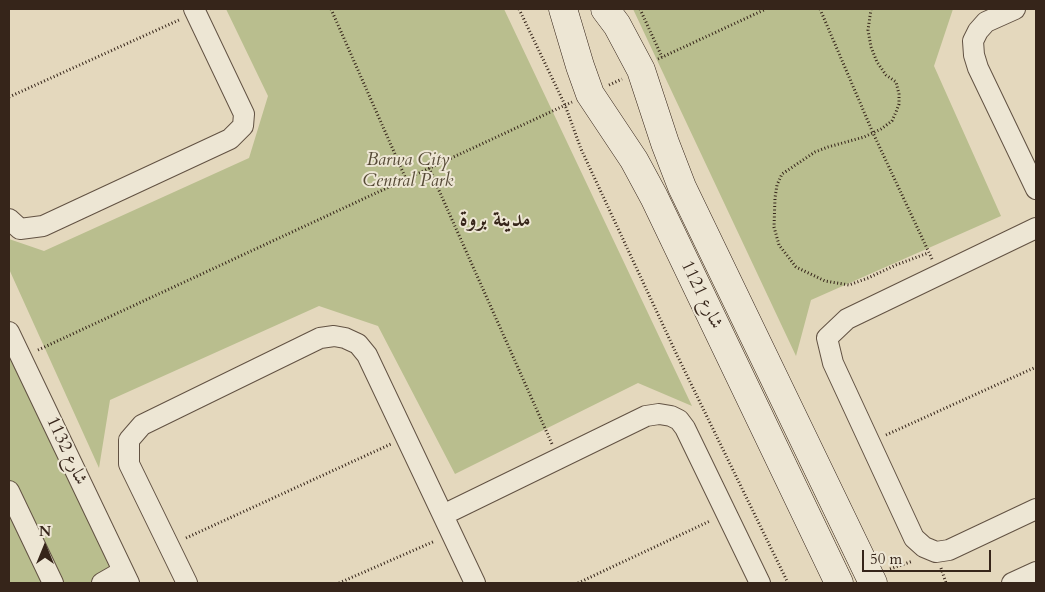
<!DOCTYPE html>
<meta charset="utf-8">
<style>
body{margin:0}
#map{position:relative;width:1045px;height:592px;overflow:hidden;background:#e4d8bd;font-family:Cardo,serif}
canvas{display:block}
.frame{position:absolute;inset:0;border:10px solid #36251a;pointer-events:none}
.north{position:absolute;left:20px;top:522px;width:50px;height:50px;-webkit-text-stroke:4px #ede6d4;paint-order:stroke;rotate:0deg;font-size:14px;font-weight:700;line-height:20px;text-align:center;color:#36251a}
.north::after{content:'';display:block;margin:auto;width:18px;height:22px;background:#36251a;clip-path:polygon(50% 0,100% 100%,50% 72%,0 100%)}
.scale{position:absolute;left:862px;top:550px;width:129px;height:22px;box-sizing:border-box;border:2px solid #36251a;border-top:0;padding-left:6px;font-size:15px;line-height:18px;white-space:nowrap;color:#36251a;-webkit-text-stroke:4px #ede6d4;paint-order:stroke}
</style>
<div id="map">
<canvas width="1045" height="592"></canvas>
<div class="frame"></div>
<div class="north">N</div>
<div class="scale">50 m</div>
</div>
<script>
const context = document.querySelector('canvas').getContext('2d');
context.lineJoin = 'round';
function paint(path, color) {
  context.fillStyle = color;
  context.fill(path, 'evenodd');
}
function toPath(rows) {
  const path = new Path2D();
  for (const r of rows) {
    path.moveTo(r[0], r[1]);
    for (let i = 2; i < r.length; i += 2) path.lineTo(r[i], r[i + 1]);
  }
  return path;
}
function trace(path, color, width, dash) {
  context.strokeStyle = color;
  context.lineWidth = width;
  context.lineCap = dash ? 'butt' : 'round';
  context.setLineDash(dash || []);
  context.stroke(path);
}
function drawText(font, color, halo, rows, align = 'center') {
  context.font = font + ' Cardo,Amiri,serif';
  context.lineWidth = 4;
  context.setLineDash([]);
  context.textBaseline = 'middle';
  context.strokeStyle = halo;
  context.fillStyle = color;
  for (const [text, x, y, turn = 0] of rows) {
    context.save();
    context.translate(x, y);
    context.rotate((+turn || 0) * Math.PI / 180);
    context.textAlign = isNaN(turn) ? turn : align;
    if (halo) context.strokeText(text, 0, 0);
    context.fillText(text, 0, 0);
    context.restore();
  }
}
const green = toPath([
 [226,9,504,9,692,406,638,383,455,474,378,326,319,306,110,400,99,468,9,269,9,239,44,251,249,158,268,96],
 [633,9,953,9,934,66,1001,216,811,300,796,356],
 [9,353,123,583,9,583]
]);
const path = toPath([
 [331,9,406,179],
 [519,9,565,105,581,149,676,353,788,583],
 [640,9,662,57],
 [820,9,873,133,932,259],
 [871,9,868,30,871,47,877,62,886,75,896,82,899,94,899,104,896,112,892,121,881,129,864,137,828,147,815,152,782,174,777,185,775,198,774,227,779,245,796,267,825,281,849,285,868,278,896,265,928,253],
 [658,59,766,9],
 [609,85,622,79],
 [9,97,179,20],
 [429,168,552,444],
 [38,350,572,102],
 [886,435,1036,367],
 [186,538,391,444],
 [941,568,946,583],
 [890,569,913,561],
 [339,583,435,541],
 [578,583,710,521]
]);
const street = toPath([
 [1015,9,986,22,978,31,973,41,974,55,978,68,1036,189],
 [9,219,20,229,43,226,230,139,243,126,244,114,194,9],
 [1036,228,847,319,827,338,833,363,914,538,924,547,936,552,949,550,1036,509],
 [9,332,129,583],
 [9,491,53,583],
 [443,515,646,416,659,414,671,416,679,420,685,428,760,583],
 [102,583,123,571],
 [187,583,129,464,129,440,142,425,320,338,334,336,345,338,358,344,367,355,475,583],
 [1012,583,1036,572]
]);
const secondary = toPath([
 [563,9,580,66,590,94,634,160,654,197,839,583],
 [605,9,617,25,641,70,665,143,682,187,873,583]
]);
const parkNames = [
 ["Barwa City",408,161],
 ["Central Park",408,182]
];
const streetNames = [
 ["شارع 1121",701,295,64],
 ["شارع 1132",66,451,65]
];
const districtNames = [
 ["مدينة بروة",495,221]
];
paint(green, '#b9be8e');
trace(street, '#625243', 22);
trace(secondary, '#36251a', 29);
trace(path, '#36251a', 3, [1, 2.5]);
trace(street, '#ede6d4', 20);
trace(secondary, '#ede6d4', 28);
drawText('italic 18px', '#574b37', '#ede6d4', parkNames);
drawText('18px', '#36251a', '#ede6d4', streetNames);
drawText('bold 22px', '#36251a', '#ede6d4', districtNames);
</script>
